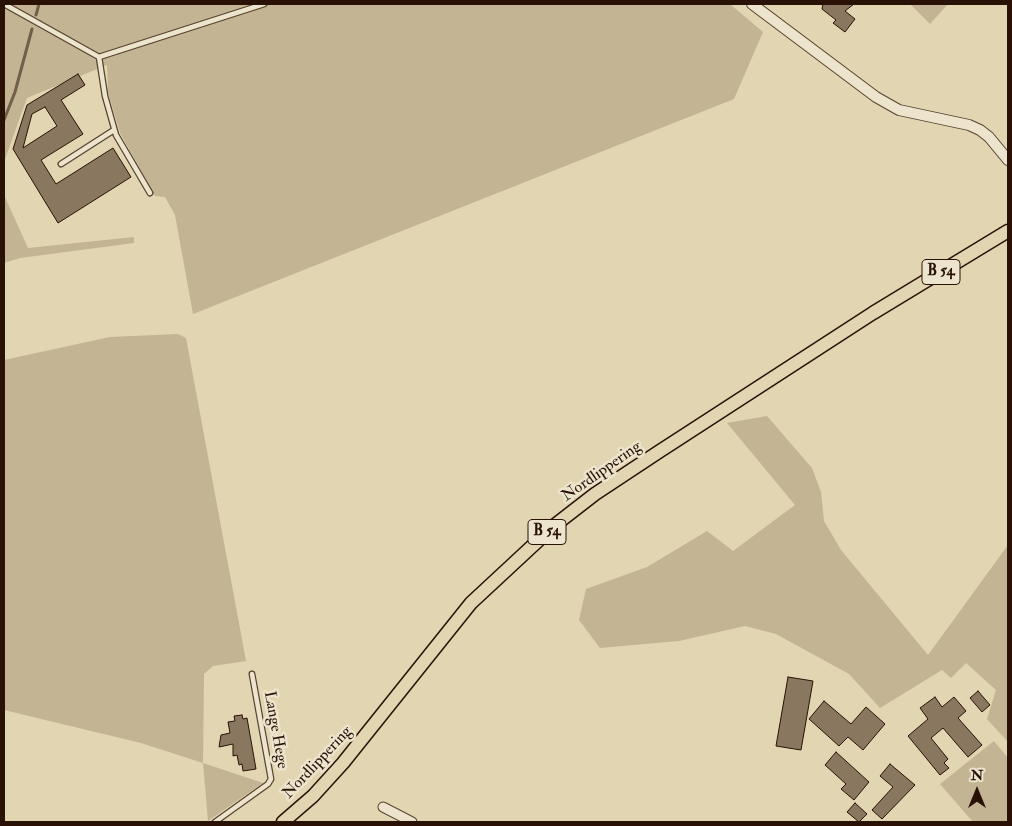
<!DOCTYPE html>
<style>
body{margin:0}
#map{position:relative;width:1012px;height:826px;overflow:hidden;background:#e2d5b1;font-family:"IM FELL Double Pica",serif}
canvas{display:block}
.frame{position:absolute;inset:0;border:5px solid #291106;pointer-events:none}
.north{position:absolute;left:952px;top:766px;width:50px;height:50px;-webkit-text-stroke:4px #ece4cc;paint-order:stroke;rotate:0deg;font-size:14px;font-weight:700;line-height:20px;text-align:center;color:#291106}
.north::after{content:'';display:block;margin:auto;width:18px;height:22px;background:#291106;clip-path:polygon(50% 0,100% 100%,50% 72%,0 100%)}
</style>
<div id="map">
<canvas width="1012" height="826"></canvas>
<div class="frame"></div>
<div class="north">N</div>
</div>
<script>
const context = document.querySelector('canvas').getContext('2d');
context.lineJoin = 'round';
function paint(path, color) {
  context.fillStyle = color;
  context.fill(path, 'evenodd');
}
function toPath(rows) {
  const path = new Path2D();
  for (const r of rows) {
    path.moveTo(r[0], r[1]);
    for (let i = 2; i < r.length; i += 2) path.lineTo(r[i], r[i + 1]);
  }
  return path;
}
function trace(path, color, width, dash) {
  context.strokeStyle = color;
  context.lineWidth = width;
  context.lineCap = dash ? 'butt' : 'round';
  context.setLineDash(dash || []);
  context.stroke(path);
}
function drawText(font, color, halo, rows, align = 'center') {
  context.font = font + ' "IM FELL Double Pica",serif';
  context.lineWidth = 5;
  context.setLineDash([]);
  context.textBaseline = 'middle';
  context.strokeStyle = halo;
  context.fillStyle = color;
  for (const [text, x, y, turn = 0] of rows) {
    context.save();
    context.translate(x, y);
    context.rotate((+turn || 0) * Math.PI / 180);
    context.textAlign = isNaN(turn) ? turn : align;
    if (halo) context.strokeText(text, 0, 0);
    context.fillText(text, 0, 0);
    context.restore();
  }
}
const green = toPath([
 [4,4,730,4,763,32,734,99,193,314,175,215,165,197,155,196,120,133,108,92,107,65,27,98,4,162],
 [910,4,948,4,930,24],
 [4,195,28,248,134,237,134,243,20,258,4,263],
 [178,334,186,338,246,661,213,666,204,674,203,763,263,783,208,821,203,763,141,743,4,710,4,360,110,337],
 [767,416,812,468,821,492,824,521,841,550,928,655,1008,545,1008,742,987,719,996,690,966,663,951,678,942,670,880,708,849,674,776,634,745,626,679,641,600,648,579,620,586,589,647,567,707,531,733,551,795,505,727,423],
 [994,741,1008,758,1008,822,973,822,940,784]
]);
const stream = toPath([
 [36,15,39,4],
 [4,120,15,92,32,29]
]);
const building = toPath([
 [823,4,854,4,845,11,855,19,845,32,833,23,836,20,822,9,823,4],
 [78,74,85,85,61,100,83,134,41,160,56,184,113,148,131,177,58,223,13,149,27,105,78,74],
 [45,107,57,126,23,148,32,114,45,107],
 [788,677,813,681,801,750,776,746,788,677],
 [978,691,990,705,982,712,970,698,978,691],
 [935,697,942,707,954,697,966,711,958,718,982,745,968,757,943,728,931,738,948,759,944,763,949,768,940,775,908,736,928,719,920,708,935,697],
 [824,701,851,724,866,707,885,724,863,750,848,737,839,746,809,719,824,701],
 [242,715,243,719,247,718,256,769,243,771,242,764,239,765,237,755,233,756,233,744,219,747,221,735,230,733,228,722,235,721,234,716,242,715],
 [836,752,869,782,854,800,841,789,846,784,825,765,836,752],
 [890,764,915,785,882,819,872,810,893,787,880,776,890,764],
 [855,803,867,814,859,822,847,812,855,803]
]);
const service = toPath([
 [4,4,99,57],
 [61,164,114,130],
 [150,193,116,135,105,96,99,57,264,4],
 [215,822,268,784,271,779,252,674]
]);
const minor = toPath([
 [383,807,412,822]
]);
const tertiary = toPath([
 [752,4,876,97,899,110,969,125,980,130,989,137,1008,160]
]);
const primary = toPath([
 [283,822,313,796,343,763,471,603,555,525,595,494,660,451,873,313,1008,231]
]);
const shields = [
 [941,272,38],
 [547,532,38]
];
const shieldNames = [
 ["B 54",941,272],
 ["B 54",547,532]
];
const streetNames = [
 ["Nordlippering",602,472,-35],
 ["Lange Hege",275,730,80],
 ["Nordlippering",318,763,-47]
];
paint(green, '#c3b494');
trace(stream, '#725e4a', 3);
paint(building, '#89775f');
trace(building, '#291106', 1);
trace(service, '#574231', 7);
trace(minor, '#574231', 11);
trace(tertiary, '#574231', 12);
trace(primary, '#291106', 15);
trace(service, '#ece4cc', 4.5);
trace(minor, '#ece4cc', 9);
trace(tertiary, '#ece4cc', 10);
trace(primary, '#e2d5b1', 12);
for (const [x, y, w] of shields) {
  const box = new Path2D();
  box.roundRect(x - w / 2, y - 12.5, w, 25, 4);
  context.fillStyle = '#ece4cc';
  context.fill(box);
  trace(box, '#291106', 1);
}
drawText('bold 15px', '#291106', null, shieldNames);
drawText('16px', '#291106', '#ece4cc', streetNames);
</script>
